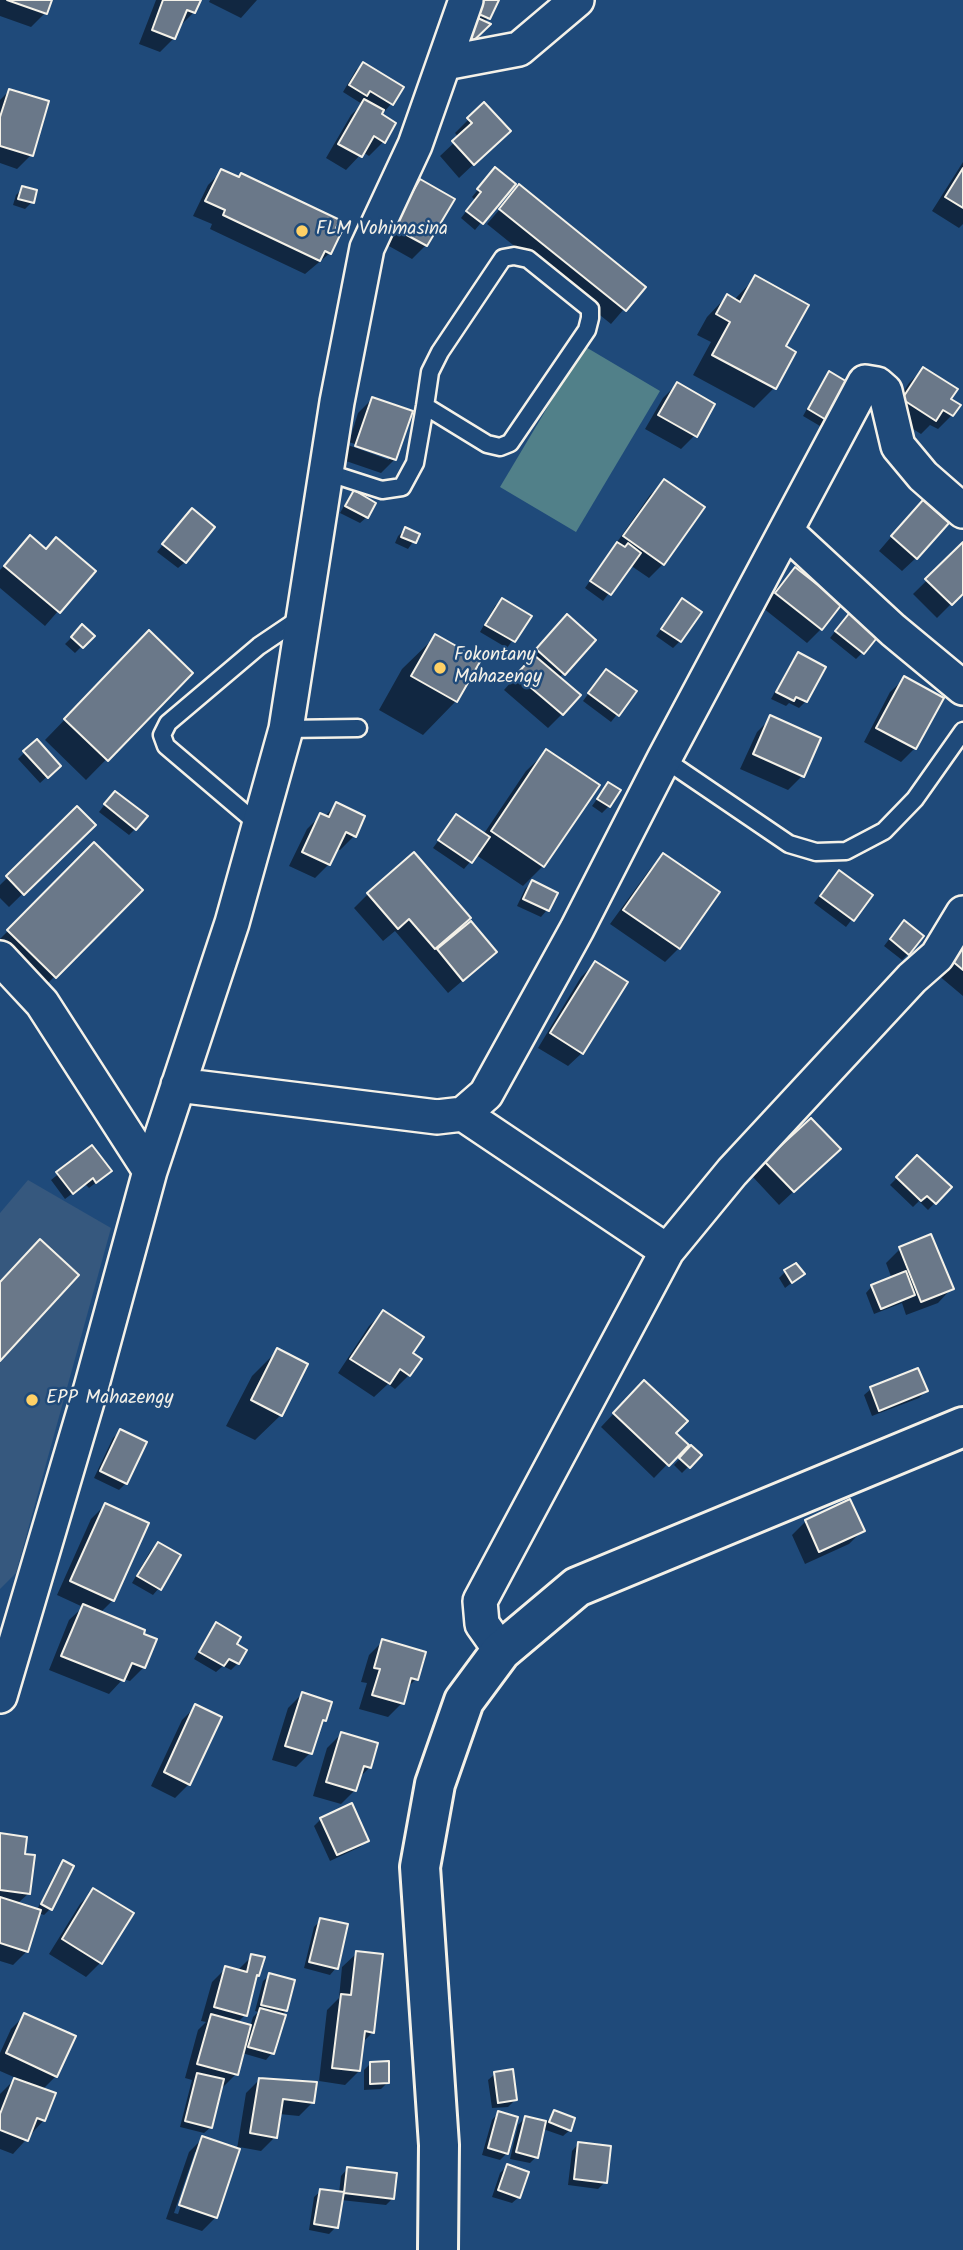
<!DOCTYPE html>
<style>
body{margin:0}
canvas{display:block;background:#1f4a7a}
</style>
<canvas width="963" height="2250"></canvas>
<script>
const context = document.querySelector('canvas').getContext('2d');
context.lineJoin = 'round';
function paint(path, color) {
  context.fillStyle = color;
  context.fill(path, 'evenodd');
}
function toPath(rows) {
  const path = new Path2D();
  for (const r of rows) {
    path.moveTo(r[0], r[1]);
    for (let i = 2; i < r.length; i += 2) path.lineTo(r[i], r[i + 1]);
  }
  return path;
}
function trace(path, color, width, dash) {
  context.strokeStyle = color;
  context.lineWidth = width;
  context.lineCap = dash ? 'butt' : 'round';
  context.setLineDash(dash || []);
  context.stroke(path);
}
function drawText(font, color, halo, rows, align = 'center') {
  context.font = font + ' Kalam,sans-serif';
  context.lineWidth = 5;
  context.setLineDash([]);
  context.textBaseline = 'middle';
  context.strokeStyle = halo;
  context.fillStyle = color;
  for (const [text, x, y, turn = 0] of rows) {
    context.save();
    context.translate(x, y);
    context.rotate((+turn || 0) * Math.PI / 180);
    context.textAlign = isNaN(turn) ? turn : align;
    if (halo) context.strokeText(text, 0, 0);
    context.fillText(text, 0, 0);
    context.restore();
  }
}
const built = toPath([
 [28,1180,111,1228,16,1573,0,1589,0,1213]
]);
const green = toPath([
 [584,346,660,391,576,532,500,487]
]);
const shadow = toPath([
 [0,0,50,0,45,13,31,27,0,16],
 [156,0,199,0,194,12,180,26,174,38,160,52,139,44],
 [210,0,257,0,241,18,209,2],
 [497,0,488,18,484,23,463,23],
 [363,64,401,87,391,104,385,111,382,110,379,115,383,142,369,156,363,152,346,170,326,158,351,115,362,104,343,92,356,70],
 [9,91,31,155,17,169,0,163,0,100],
 [484,104,495,144,459,178,440,156,459,138,455,133],
 [963,162,963,224,959,228,932,211],
 [222,171,330,253,305,274,210,229,212,224,193,216,208,185],
 [489,176,513,184,475,230,461,218,475,200,472,197],
 [420,181,426,245,412,259,380,241,406,195],
 [519,187,643,287,611,324,487,224],
 [23,188,32,202,25,209,13,205,16,195],
 [755,278,784,347,774,388,754,408,693,375,711,342,697,335,707,317,727,296,734,300],
 [923,369,949,399,958,405,952,415,938,429,930,425,921,434,889,414,909,383],
 [830,374,826,420,820,426,803,416,823,380],
 [677,384,695,435,681,449,645,429,663,398],
 [372,399,395,459,381,473,343,460,348,445,389,460,389,456,349,442,358,413],
 [664,481,663,564,649,578,630,565,603,601,585,588,650,495],
 [354,493,367,517,360,523,340,513,348,499],
 [909,516,916,558,902,571,879,551],
 [185,517,185,562,178,568,157,552],
 [405,529,418,535,408,549,395,543,398,536],
 [30,537,46,550,93,571,45,626,0,588,0,570],
 [963,545,963,592,937,618,913,594],
 [795,570,821,629,807,643,763,608,781,583],
 [502,600,530,616,507,648,480,632,495,606],
 [682,600,680,641,673,648,656,636],
 [844,620,863,652,856,659,830,638],
 [553,630,593,640,559,678,562,714,548,728,504,690,525,666,523,664],
 [76,633,92,636,75,653,65,644],
 [436,636,456,701,423,735,379,710,402,669],
 [129,653,191,673,86,780,45,740],
 [798,654,806,701,799,708,789,703,786,706,771,699,792,661],
 [600,678,635,692,611,722,583,701],
 [904,679,915,748,901,762,864,742,890,692],
 [771,718,819,738,802,776,788,790,740,769,757,732],
 [36,741,59,766,40,783,18,759],
 [547,751,543,866,523,886,476,855,464,869,433,848,456,816,483,835,526,771],
 [608,784,609,806,602,813,592,806],
 [109,799,135,829,129,835,99,812],
 [337,804,354,836,340,850,336,848,329,864,315,878,289,866,307,829,321,815,324,817],
 [77,809,93,825,9,907,0,898,0,885],
 [94,844,141,890,34,997,0,963,0,939],
 [663,855,679,948,665,962,610,924,650,869],
 [832,879,870,896,846,927,814,903],
 [532,882,547,910,541,917,517,906,525,889],
 [368,894,456,931,481,965,448,993,395,931,383,941,354,908],
 [897,929,908,954,902,960,884,946],
 [963,946,963,996,938,975],
 [595,963,582,1053,568,1066,538,1048,581,977],
 [92,1147,103,1177,89,1188,85,1184,65,1199,51,1180],
 [917,1157,950,1187,928,1210,919,1201,913,1207,890,1185],
 [766,1162,824,1163,779,1205,752,1176],
 [930,1236,951,1289,938,1303,906,1315,902,1303,874,1314,866,1293,872,1286,892,1279,886,1263,900,1249],
 [785,1272,803,1274,785,1288,779,1278],
 [383,1312,411,1353,419,1359,409,1375,395,1389,388,1384,374,1397,338,1373,369,1326],
 [278,1350,281,1415,255,1440,226,1426,252,1376],
 [917,1370,926,1391,919,1398,872,1416,864,1395,871,1389],
 [630,1396,686,1445,654,1478,601,1427],
 [120,1431,145,1443,126,1483,119,1490,94,1478,113,1438],
 [691,1447,700,1455,682,1473,674,1465],
 [105,1505,113,1600,100,1613,144,1667,130,1681,123,1679,109,1694,49,1670,69,1620,83,1607,57,1595,91,1519],
 [806,1521,863,1530,849,1544,805,1564,792,1535],
 [158,1544,159,1588,153,1595,132,1583,151,1550],
 [216,1625,235,1644,238,1663,231,1670,223,1666,216,1672,194,1659,210,1631],
 [383,1641,416,1679,406,1689,402,1703,388,1717,359,1709,367,1683,361,1682,369,1655],
 [302,1694,325,1720,319,1725,310,1753,296,1767,272,1760,288,1708],
 [196,1706,189,1784,175,1798,151,1786,182,1720],
 [341,1734,370,1767,359,1778,355,1790,341,1804,313,1796,327,1748],
 [321,1819,367,1841,360,1847,330,1861,314,1826],
 [0,1835,23,1856,29,1893,17,1904,37,1910,57,1869,64,1863,50,1909,44,1915,38,1913,27,1951,13,1965,0,1961],
 [94,1890,100,1963,86,1977,49,1954,80,1904],
 [321,1920,336,1968,330,1975,304,1968,314,1927],
 [357,1953,373,2032,362,2043,359,2071,345,2085,319,2081,327,2010,339,1998,342,1967],
 [252,1956,258,1975,255,1978,245,2015,237,2023,250,2027,253,2017,258,2012,255,2011,263,1981,270,1975,286,2011,281,2016,272,2053,266,2060,242,2053,236,2074,222,2088,220,2088,211,2127,204,2133,180,2127,192,2080,185,2078,198,2030,206,2022,201,2021,212,1982,226,1968,237,1971],
 [25,2015,56,2076,42,2090,44,2120,13,2154,0,2149,0,2094,16,2078,0,2071,0,2053,11,2029],
 [371,2063,387,2083,381,2089,364,2090,364,2070],
 [495,2074,515,2100,508,2107,492,2108,488,2080],
 [260,2079,313,2102,299,2116,279,2114,275,2137,261,2151,239,2147,216,2217,202,2231,166,2219,189,2152,203,2138,237,2149,246,2093],
 [195,2152,199,2152,178,2214,174,2213],
 [554,2112,570,2130,563,2136,543,2129,536,2157,530,2163,510,2159,518,2125,525,2118,546,2123],
 [498,2113,507,2153,500,2160,482,2155,492,2120],
 [578,2144,605,2182,598,2189,568,2185,572,2151],
 [507,2166,519,2197,512,2203,492,2197,500,2173],
 [347,2169,393,2198,386,2205,341,2200,336,2227,329,2234,309,2230,314,2197,321,2191,339,2193,341,2176]
]);
const building = toPath([
 [7,0,52,0,47,14,7,0],
 [163,0,201,0,195,13,187,10,175,39,152,30,163,0],
 [477,0,499,0,490,19,472,11,477,0],
 [469,14,491,24,466,48,469,14],
 [363,62,404,87,393,105,370,91,367,96,349,85,363,62],
 [9,89,49,101,33,156,0,146,0,117,9,89],
 [364,99,384,110,382,114,396,123,385,143,374,136,362,157,338,144,364,99],
 [484,102,511,131,474,165,452,141,472,123,467,118,484,102],
 [495,167,516,184,483,224,466,211,481,192,477,189,495,167],
 [963,168,963,208,945,197,963,168],
 [221,169,239,177,241,173,340,220,336,228,342,231,331,254,325,251,320,261,223,215,225,210,205,201,221,169],
 [420,179,455,199,427,246,392,227,420,179],
 [519,184,646,287,626,311,499,209,519,184],
 [22,186,37,190,34,203,18,199,22,186],
 [755,275,809,305,786,346,796,352,776,389,712,355,730,322,716,314,727,294,740,302,755,275],
 [923,367,958,389,951,399,961,405,953,416,943,410,936,421,902,399,923,367],
 [829,371,849,383,828,421,808,409,829,371],
 [677,382,715,404,697,437,658,415,677,382],
 [372,397,413,411,396,460,355,446,372,397],
 [664,479,705,507,664,565,623,536,664,479],
 [354,490,376,503,368,518,345,506,354,490],
 [923,500,949,523,917,559,891,536,923,500],
 [192,508,215,527,186,563,162,544,192,508],
 [405,527,420,534,416,543,401,537,405,527],
 [30,535,46,549,56,537,96,571,60,613,4,566,30,535],
 [617,542,625,547,628,543,641,553,611,595,590,581,617,542],
 [963,542,963,594,952,605,925,579,963,542],
 [795,567,842,604,822,630,775,593,795,567],
 [502,598,532,616,515,642,485,625,502,598],
 [682,598,702,612,681,642,661,629,682,598],
 [851,611,880,634,864,654,835,631,851,611],
 [567,614,596,640,565,675,536,649,567,614],
 [82,624,95,636,83,648,71,637,82,624],
 [149,630,193,673,108,761,64,719,149,630],
 [435,634,481,660,457,702,411,676,435,634],
 [798,652,826,667,807,702,796,697,794,701,776,692,798,652],
 [534,655,581,695,563,715,516,675,534,655],
 [606,669,637,691,619,716,588,693,606,669],
 [904,676,944,698,916,749,876,728,904,676],
 [770,715,821,738,804,777,753,754,770,715],
 [37,739,61,766,48,778,23,751,37,739],
 [546,749,600,785,544,867,491,831,546,749],
 [608,782,621,790,610,807,597,799,608,782],
 [115,791,148,816,136,830,104,804,115,791],
 [336,802,365,816,356,837,346,832,330,865,302,852,320,813,329,817,336,802],
 [77,806,96,825,24,895,6,876,77,806],
 [456,814,490,837,472,863,438,840,456,814],
 [94,842,143,890,56,978,7,930,94,842],
 [414,852,471,918,435,949,409,919,398,929,367,893,414,852],
 [663,853,720,892,680,949,623,910,663,853],
 [839,870,873,895,854,921,820,896,839,870],
 [532,880,558,893,549,911,523,899,532,880],
 [904,920,924,936,909,955,890,939,904,920],
 [471,921,497,952,463,981,437,949,471,921],
 [963,945,963,970,951,960,963,945],
 [595,961,628,982,583,1054,550,1033,595,961],
 [811,1118,841,1149,794,1192,764,1161,811,1118],
 [92,1145,112,1171,96,1183,93,1178,73,1194,56,1172,92,1145],
 [917,1155,952,1187,936,1204,927,1196,921,1201,896,1177,917,1155],
 [931,1234,954,1289,921,1302,899,1247,931,1234],
 [40,1239,79,1275,0,1361,0,1282,40,1239],
 [796,1263,805,1274,792,1283,784,1270,796,1263],
 [906,1271,915,1295,881,1309,871,1285,906,1271],
 [383,1310,424,1337,413,1353,422,1359,410,1376,400,1369,390,1384,350,1359,383,1310],
 [277,1348,308,1364,282,1416,251,1400,277,1348],
 [918,1368,928,1391,879,1411,870,1387,918,1368],
 [644,1380,688,1421,676,1433,689,1445,669,1466,613,1413,644,1380],
 [120,1429,147,1442,127,1484,100,1471,120,1429],
 [691,1445,702,1455,690,1468,679,1458,691,1445],
 [850,1499,865,1531,819,1552,805,1520,850,1499],
 [105,1503,149,1523,114,1601,70,1581,105,1503],
 [158,1542,181,1555,161,1590,137,1576,158,1542],
 [83,1604,145,1630,144,1634,157,1639,145,1668,132,1663,124,1681,61,1656,83,1604],
 [216,1622,241,1637,237,1644,247,1650,239,1664,229,1659,224,1666,199,1652,216,1622],
 [382,1639,426,1652,418,1680,411,1678,404,1704,372,1695,380,1669,374,1668,382,1639],
 [302,1692,332,1702,326,1721,323,1720,312,1754,285,1746,302,1692],
 [195,1704,222,1717,190,1785,164,1772,195,1704],
 [341,1732,378,1743,371,1768,364,1766,356,1791,326,1782,341,1732],
 [352,1803,369,1841,337,1855,320,1818,352,1803],
 [0,1833,27,1837,25,1854,35,1855,30,1894,0,1890,0,1833],
 [63,1860,74,1866,52,1910,41,1904,63,1860],
 [93,1888,134,1913,102,1964,62,1939,93,1888],
 [0,1897,41,1910,28,1952,0,1943,0,1897],
 [320,1918,348,1924,338,1969,309,1962,320,1918],
 [356,1951,383,1954,374,2033,365,2031,360,2071,332,2068,341,1994,351,1995,356,1951],
 [251,1954,265,1957,259,1976,257,1975,247,2016,214,2007,225,1966,247,1972,251,1954],
 [269,1973,295,1980,287,2011,261,2005,269,1973],
 [260,2008,286,2015,274,2054,248,2047,260,2008],
 [24,2013,76,2036,57,2077,6,2053,24,2013],
 [211,2014,251,2025,238,2075,197,2064,211,2014],
 [389,2061,389,2083,370,2084,370,2062,389,2061],
 [513,2069,517,2100,498,2103,494,2072,513,2069],
 [197,2073,224,2079,212,2128,185,2121,197,2073],
 [14,2078,56,2093,45,2121,37,2118,28,2141,0,2130,0,2114,14,2078],
 [259,2078,317,2082,314,2103,283,2099,277,2138,250,2133,259,2078],
 [554,2110,575,2118,571,2131,549,2122,554,2110],
 [498,2111,518,2117,508,2154,488,2148,498,2111],
 [525,2116,546,2121,538,2158,516,2152,525,2116],
 [202,2136,240,2149,217,2218,179,2205,202,2136],
 [578,2142,611,2146,607,2183,574,2179,578,2142],
 [507,2164,529,2172,520,2198,498,2190,507,2164],
 [347,2167,397,2173,394,2199,344,2193,347,2167],
 [320,2189,344,2192,338,2228,314,2224,320,2189]
]);
const service = toPath([
 [326,472,382,490,402,487,415,463,425,406,430,372,440,352,503,258,514,256,528,259,590,309,590,318,587,330,510,443,500,447,487,444,425,406],
 [286,729,358,728],
 [664,759,789,844,816,852,846,851,884,831,915,799,963,731],
 [260,826,166,746,162,735,168,723,259,646,302,617]
]);
const minor = toPath([
 [445,63,519,49,577,0],
 [786,531,893,630,963,688],
 [0,958,42,1003,150,1171],
 [178,1085,437,1117,463,1114,486,1094,577,929,664,759,865,382,877,384,885,391,898,446,923,476,963,511],
 [463,1114,667,1251],
 [501,1651,482,1624,480,1601,667,1251,732,1172,912,978,937,956,963,913],
 [0,1696,91,1388,150,1171,232,923,286,729,337,402,367,248,415,145,466,0]
]);
const primary = toPath([
 [438,2250,439,2145,420,1867,435,1784,464,1701,501,1651,577,1587,963,1427]
]);
const markers = [
 [302,231,7,"#ffd166"],
 [440,668,7,"#ffd166"],
 [32,1400,7,"#ffd166"]
];
const poiNames = [
 ["FLM Vohimasina",316,231],
 ["Fokontany",454,657],
 ["Mahazengy",454,679],
 ["EPP Mahazengy",46,1400]
];
paint(built, '#36587e');
paint(green, '#518089');
paint(shadow, '#0007');
paint(building, '#6a7889');
trace(building, '#f4f1e8', 2);
trace(service, '#f4f1e8', 21);
trace(minor, '#f4f1e8', 38);
trace(primary, '#f4f1e8', 44);
trace(service, '#1f4a7a', 16);
trace(minor, '#1f4a7a', 33);
trace(primary, '#1f4a7a', 38);
for (const [x, y, r, color] of markers) {
  const dot = new Path2D();
  dot.arc(x, y, r, 0, 2 * Math.PI);
  context.fillStyle = color;
  context.fill(dot);
  trace(dot, '#1f4a7a', 2.5);
}
drawText('19px', '#f4f1e8', '#1f4a7a', poiNames, 'left');
</script>
